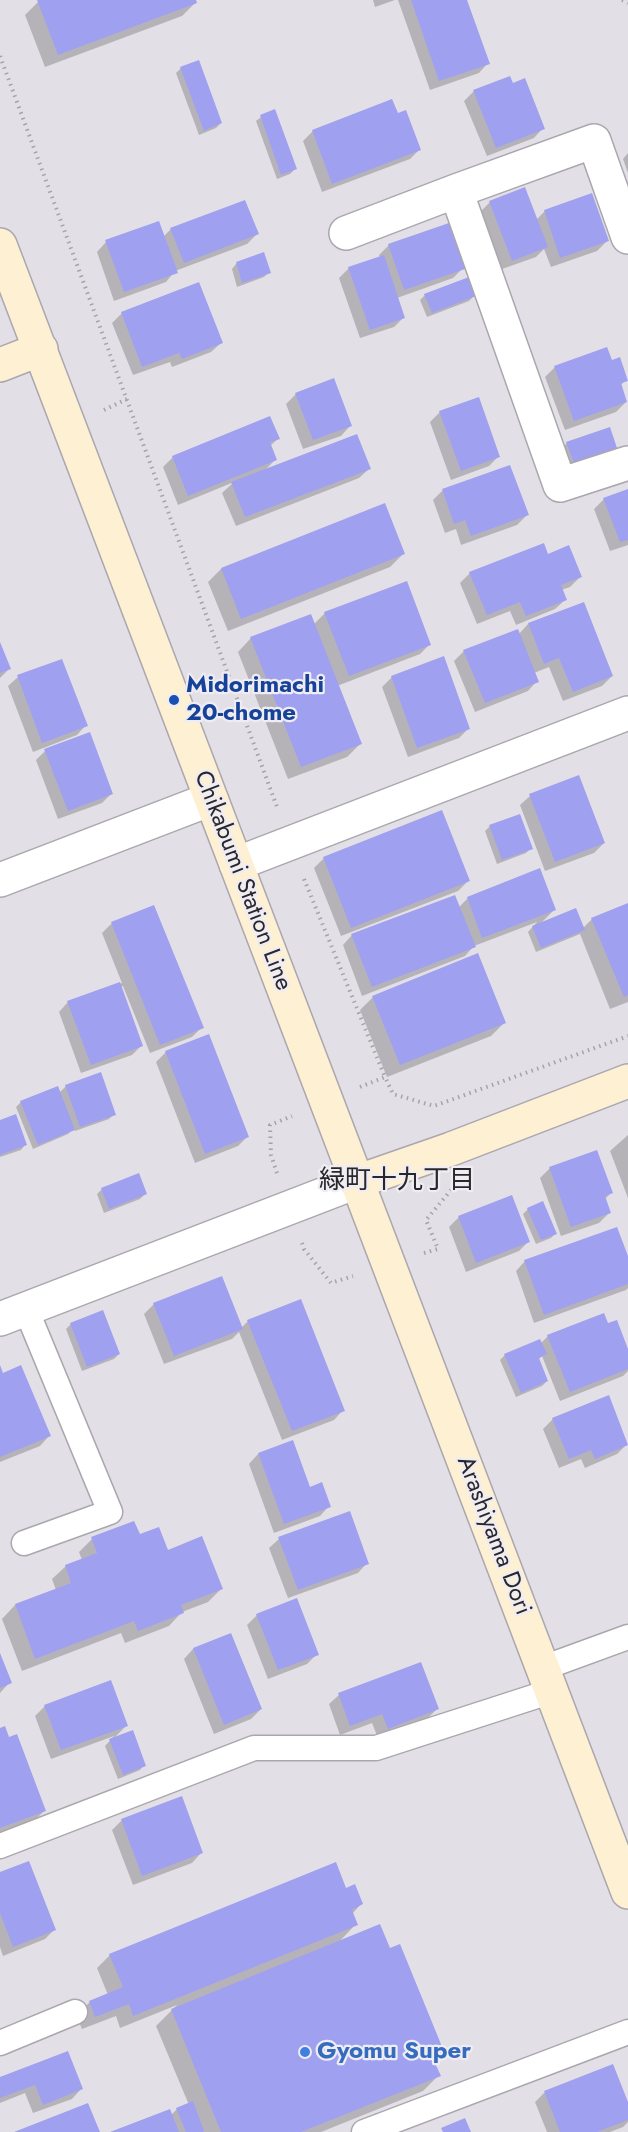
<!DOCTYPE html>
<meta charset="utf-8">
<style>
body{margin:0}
canvas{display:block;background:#e2dfe6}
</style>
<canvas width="628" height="2132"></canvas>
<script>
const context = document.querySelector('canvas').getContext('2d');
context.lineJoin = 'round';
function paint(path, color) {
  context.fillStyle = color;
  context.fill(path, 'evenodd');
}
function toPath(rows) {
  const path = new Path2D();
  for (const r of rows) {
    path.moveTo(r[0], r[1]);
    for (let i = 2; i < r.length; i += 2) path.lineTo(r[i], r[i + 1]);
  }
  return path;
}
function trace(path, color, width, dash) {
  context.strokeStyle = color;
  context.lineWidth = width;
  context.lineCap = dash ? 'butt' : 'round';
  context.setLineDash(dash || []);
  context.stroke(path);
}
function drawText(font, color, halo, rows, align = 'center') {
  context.font = font + ' Jost,"Noto Sans JP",sans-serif';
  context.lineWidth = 4.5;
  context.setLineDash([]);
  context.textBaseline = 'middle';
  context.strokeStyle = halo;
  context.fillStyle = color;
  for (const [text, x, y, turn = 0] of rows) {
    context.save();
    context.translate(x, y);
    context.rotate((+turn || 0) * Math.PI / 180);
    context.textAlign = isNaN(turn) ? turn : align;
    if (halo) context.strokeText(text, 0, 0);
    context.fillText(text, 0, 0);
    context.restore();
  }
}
const shadow = toPath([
 [42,0,194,0,195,3,182,16,45,67,25,15,38,2],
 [373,0,395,0,375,7],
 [398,0,466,0,488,63,479,73,430,90],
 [181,68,221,123,216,128,199,135,176,73],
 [474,91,543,128,534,138,487,156,464,101],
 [397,115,420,149,410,159,322,192,303,141,313,131],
 [261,117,295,169,290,174,277,179,256,121],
 [628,153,628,173,623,159],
 [490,202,536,220,545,211,607,241,597,251,551,267,544,249,536,257,502,269,480,212],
 [171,229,257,234,247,244,175,271,166,282,114,301,97,252,106,242,163,237],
 [389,245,463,268,453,278,397,298,404,317,394,327,360,338,339,278,349,268,380,258,379,255],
 [263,254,269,272,264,277,237,287,232,269,236,264],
 [425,295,474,296,469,301,427,317,420,300],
 [122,313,221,343,211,352,172,367,170,362,133,375,112,323],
 [612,362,626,380,620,386,626,402,616,412,565,430,545,377,555,367],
 [296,394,350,426,341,436,303,449,286,404],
 [440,412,499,456,489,466,451,480,430,422],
 [278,439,270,446,276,459,263,472,369,469,359,478,236,526,222,493,234,482,178,505,163,467,173,457],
 [567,443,617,450,570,470,562,448],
 [509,467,527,515,517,525,461,545,456,529,445,533,433,500,442,491],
 [628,491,628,545,610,551,594,509,604,499],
 [403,554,390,567,228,631,208,582,221,569],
 [547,556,580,577,570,587,561,590,565,600,555,609,516,625,510,611,477,624,460,583,470,573],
 [583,603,612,676,602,686,563,701,549,667,534,673,537,681,528,691,475,712,454,661,464,651,519,634,528,624],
 [325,613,430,644,420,654,337,686,360,744,347,757,288,779,238,652,251,638,313,625],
 [0,645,9,669,0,678],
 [18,677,86,725,77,735,33,752,8,686],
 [392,677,468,729,459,738,408,757,382,687],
 [45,751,112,793,102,803,58,819,36,760],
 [530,796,604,843,594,853,545,871,520,805],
 [490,826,531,848,526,853,497,864,485,831],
 [324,858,468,881,458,891,341,936,314,868],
 [468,898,554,910,540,924,583,928,592,919,628,904,628,1002,610,1009,580,934,536,952,528,932,537,922,474,946,465,956,362,996,343,945,352,935,459,907],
 [153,907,202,1027,192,1037,150,1053,123,986,120,987,142,1045,132,1055,81,1073,59,1012,68,1002,122,983,102,933,111,924],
 [373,997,504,1023,491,1036,387,1077,360,1010],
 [166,1052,248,1136,238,1146,195,1163,156,1062],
 [66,1086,114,1114,109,1119,75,1131,74,1128,68,1134,33,1149,16,1107,21,1102,59,1093],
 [0,1121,25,1145,21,1150,0,1157],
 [628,1135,628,1198,610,1151],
 [550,1168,611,1193,605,1199,609,1213,599,1223,561,1236,540,1178],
 [102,1189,145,1194,140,1199,104,1213,97,1194],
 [528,1209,555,1234,551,1238,536,1244,523,1214],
 [459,1217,528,1242,519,1251,466,1272,449,1227],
 [628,1260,628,1288,626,1290,534,1323,516,1271,525,1261],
 [154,1304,241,1328,248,1321,343,1410,334,1420,282,1440,239,1332,232,1339,164,1364,144,1314],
 [71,1324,119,1354,114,1359,82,1371,66,1329],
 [607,1325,628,1353,628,1371,623,1376,560,1401,542,1356,538,1360,547,1381,542,1386,516,1397,500,1360,505,1355,541,1343,548,1336],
 [0,1369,2,1375,49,1436,40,1446,0,1462],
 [553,1419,627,1444,617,1454,585,1468,581,1459,559,1468,543,1429],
 [258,1454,309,1489,329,1506,320,1516,274,1533,249,1464],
 [139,1536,167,1552,221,1589,208,1602,182,1612,169,1626,125,1643,121,1633,22,1671,2,1619,15,1605,56,1590,52,1579,66,1566,82,1560,79,1552,92,1539],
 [279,1539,367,1563,358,1573,288,1598,269,1548],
 [257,1615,317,1654,307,1664,268,1679,247,1625],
 [230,1635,261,1709,251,1719,214,1734,184,1659,193,1649],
 [0,1656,10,1682,0,1693],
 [339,1695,437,1709,427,1719,378,1738,372,1723,340,1735,329,1704],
 [45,1706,126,1726,112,1740,144,1765,140,1770,118,1779,105,1746,114,1736,51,1759,35,1716],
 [0,1729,44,1811,34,1821,0,1834],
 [122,1820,201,1853,192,1863,133,1885,112,1830],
 [0,1873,54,1930,45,1939,3,1956,0,1947],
 [345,1890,361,1904,352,1914,356,1924,338,1943,389,1950,443,2054,434,2064,439,2075,423,2091,321,2132,114,2132,171,2115,177,2109,189,2105,156,2026,177,2005,120,2028,116,2016,82,2029,76,2015,90,2002,108,1995,97,1968,110,1955],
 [612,2065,628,2106,628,2122,623,2127,610,2132,547,2132,535,2102,544,2093],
 [0,2078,81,2089,72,2099,33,2113,25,2093,0,2103]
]);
const building = toPath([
 [37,0,196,0,197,3,58,55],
 [411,0,467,0,490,64,439,81],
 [199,60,222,123,204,131,180,67],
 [510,76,513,83,525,78,545,129,496,148,473,90],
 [392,99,398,113,406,110,421,150,332,184,312,130],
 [275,109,297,169,281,175,260,115],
 [525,187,548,247,512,261,489,201],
 [592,193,609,241,560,258,544,210],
 [245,200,259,234,184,263,170,228],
 [159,221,178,273,124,292,105,240],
 [449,223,465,269,404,290,388,244],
 [264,252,271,273,242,283,236,262],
 [384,255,405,318,370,330,348,267],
 [469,277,476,296,432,313,424,294],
 [199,282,223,343,182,359,179,353,142,367,121,312],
 [607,347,612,360,620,357,628,381,621,383,627,402,574,421,554,366],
 [334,378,352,426,313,440,295,393],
 [479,397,500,457,461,471,439,411],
 [270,416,280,439,270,442,277,460,188,496,172,456],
 [610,427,618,451,575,466,566,442],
 [357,434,371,469,245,517,231,482],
 [510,465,529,515,471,536,465,520,454,524,442,489],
 [628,489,628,540,620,542,603,498],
 [385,503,405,554,241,619,221,568],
 [544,543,548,554,569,545,582,577,561,585,567,600,526,616,520,602,487,615,469,572],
 [407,581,431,645,349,676,324,612],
 [584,602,613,676,573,692,559,658,544,664,528,623],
 [311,614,362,744,301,767,250,637],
 [518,629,539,682,485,703,463,650],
 [0,642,11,669,0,673],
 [444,656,470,729,417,748,391,676],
 [62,659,88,726,42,743,17,675],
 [90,732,113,794,68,811,44,749],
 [579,775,605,843,555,862,529,794],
 [442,810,470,881,351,928,323,857],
 [520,814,533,849,502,860,489,825],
 [540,868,556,910,482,938,467,897],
 [455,895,476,947,372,987,351,934],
 [628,903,628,995,624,997,591,918],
 [154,905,204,1028,160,1045,111,922],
 [576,908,585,930,541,948,532,926],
 [478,953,506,1023,400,1065,372,996],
 [120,982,143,1046,91,1065,67,1001],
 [209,1034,249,1137,205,1154,165,1051],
 [101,1072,116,1115,80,1127,65,1085],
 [58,1086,75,1130,38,1145,20,1101],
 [16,1114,27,1145,0,1155,0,1120],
 [597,1150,613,1193,605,1196,611,1213,571,1227,549,1167],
 [139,1173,147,1194,109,1209,101,1188],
 [512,1195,530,1242,476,1263,458,1216],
 [543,1201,557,1234,541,1240,527,1208],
 [617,1227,628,1256,628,1284,544,1315,524,1260],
 [222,1276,243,1329,174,1356,153,1303],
 [301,1299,345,1411,292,1431,247,1320],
 [103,1310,120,1354,87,1367,70,1323],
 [604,1313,608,1323,617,1320,628,1349,628,1369,570,1392,547,1335],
 [540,1339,547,1354,539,1358,548,1381,521,1393,504,1354],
 [0,1365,3,1373,21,1365,51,1436,0,1457],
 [609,1395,628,1445,595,1459,591,1450,569,1459,552,1418],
 [293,1440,310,1487,322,1482,331,1507,284,1524,258,1453],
 [350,1511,369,1564,298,1590,278,1537],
 [134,1521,140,1534,159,1527,168,1550,202,1536,223,1589,181,1605,184,1613,138,1631,134,1621,35,1659,15,1604,71,1583,65,1565,97,1553,91,1537],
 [297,1598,319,1655,278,1670,256,1614],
 [231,1633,262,1709,224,1725,193,1648],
 [0,1653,12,1683,0,1688],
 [421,1662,439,1709,388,1729,382,1714,350,1726,338,1693],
 [111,1680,128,1726,61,1750,44,1705],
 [5,1726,9,1737,17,1734,46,1811,0,1828,0,1728],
 [133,1730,146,1766,123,1775,109,1739],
 [182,1796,203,1853,142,1876,121,1819],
 [29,1861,56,1930,13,1947,0,1913,0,1872],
 [336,1862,346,1888,355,1884,363,1904,352,1910,358,1925,133,2016,129,2004,95,2017,89,2001,123,1987,109,1954],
 [380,1924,390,1948,400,1944,445,2054,433,2059,441,2076,301,2132,221,2132,171,2009],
 [68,2051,83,2089,43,2105,35,2085,0,2098,0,2077],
 [613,2064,628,2102,628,2120,597,2132,560,2132,544,2091],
 [193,2101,204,2131,203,2132,186,2132,176,2108],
 [88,2103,100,2132,14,2132],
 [170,2109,179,2132,110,2132],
 [465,2118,471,2132,443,2132,441,2128]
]);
const path = toPath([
 [622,0,628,3],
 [0,56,277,807],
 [104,410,127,399],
 [304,879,385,1077],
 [360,1087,385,1077,393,1094,434,1106,628,1036],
 [277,1173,271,1155,270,1125,292,1116],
 [302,1243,304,1249,331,1283,353,1276],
 [424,1253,438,1249,426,1220,451,1190]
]);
const lane = toPath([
 [24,1543,110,1512,26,1309],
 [543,1668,628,1637],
 [0,1846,254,1748,376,1748,552,1691],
 [0,2043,75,2012],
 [364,2132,628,2032]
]);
const street = toPath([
 [456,191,560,485,628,463],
 [346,233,456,191,594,141,628,237],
 [236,864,628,713],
 [0,880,211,799],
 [0,1319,356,1182]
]);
const secondary = toPath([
 [0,245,628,1892],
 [0,365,41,349],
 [356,1182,451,1149,628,1081]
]);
const markers = [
 [174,700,6,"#1a4fb4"],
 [305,2052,6,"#3f7fe0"]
];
const transitNames = [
 ["Midorimachi",186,686],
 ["20-chome",186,714]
];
const streetNames = [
 ["Chikabumi Station Line",242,881,69],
 ["Arashiyama Dori",493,1536,69]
];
const shopNames = [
 ["Gyomu Super",317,2052]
];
const neighbourhoodNames = [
 ["緑町十九丁目",397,1182]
];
paint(shadow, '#0003');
paint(building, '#9fa0f0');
trace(lane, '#aaa7ae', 27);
trace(street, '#aaa7ae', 36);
trace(secondary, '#aaa7ae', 36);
trace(path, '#a6a3a9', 4, [1.5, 4.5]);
trace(lane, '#fff', 24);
trace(street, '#fff', 33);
trace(secondary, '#fdf0d3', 33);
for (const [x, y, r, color] of markers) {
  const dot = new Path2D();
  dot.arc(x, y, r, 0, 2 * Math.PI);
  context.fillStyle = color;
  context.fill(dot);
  trace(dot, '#efecf3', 2);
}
drawText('bold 24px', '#164399', '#efecf3', transitNames, 'left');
drawText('24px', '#28272a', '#efecf3', streetNames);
drawText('bold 24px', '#366cbe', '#efecf3', shopNames, 'left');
drawText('26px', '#28272a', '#efecf3', neighbourhoodNames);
</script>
